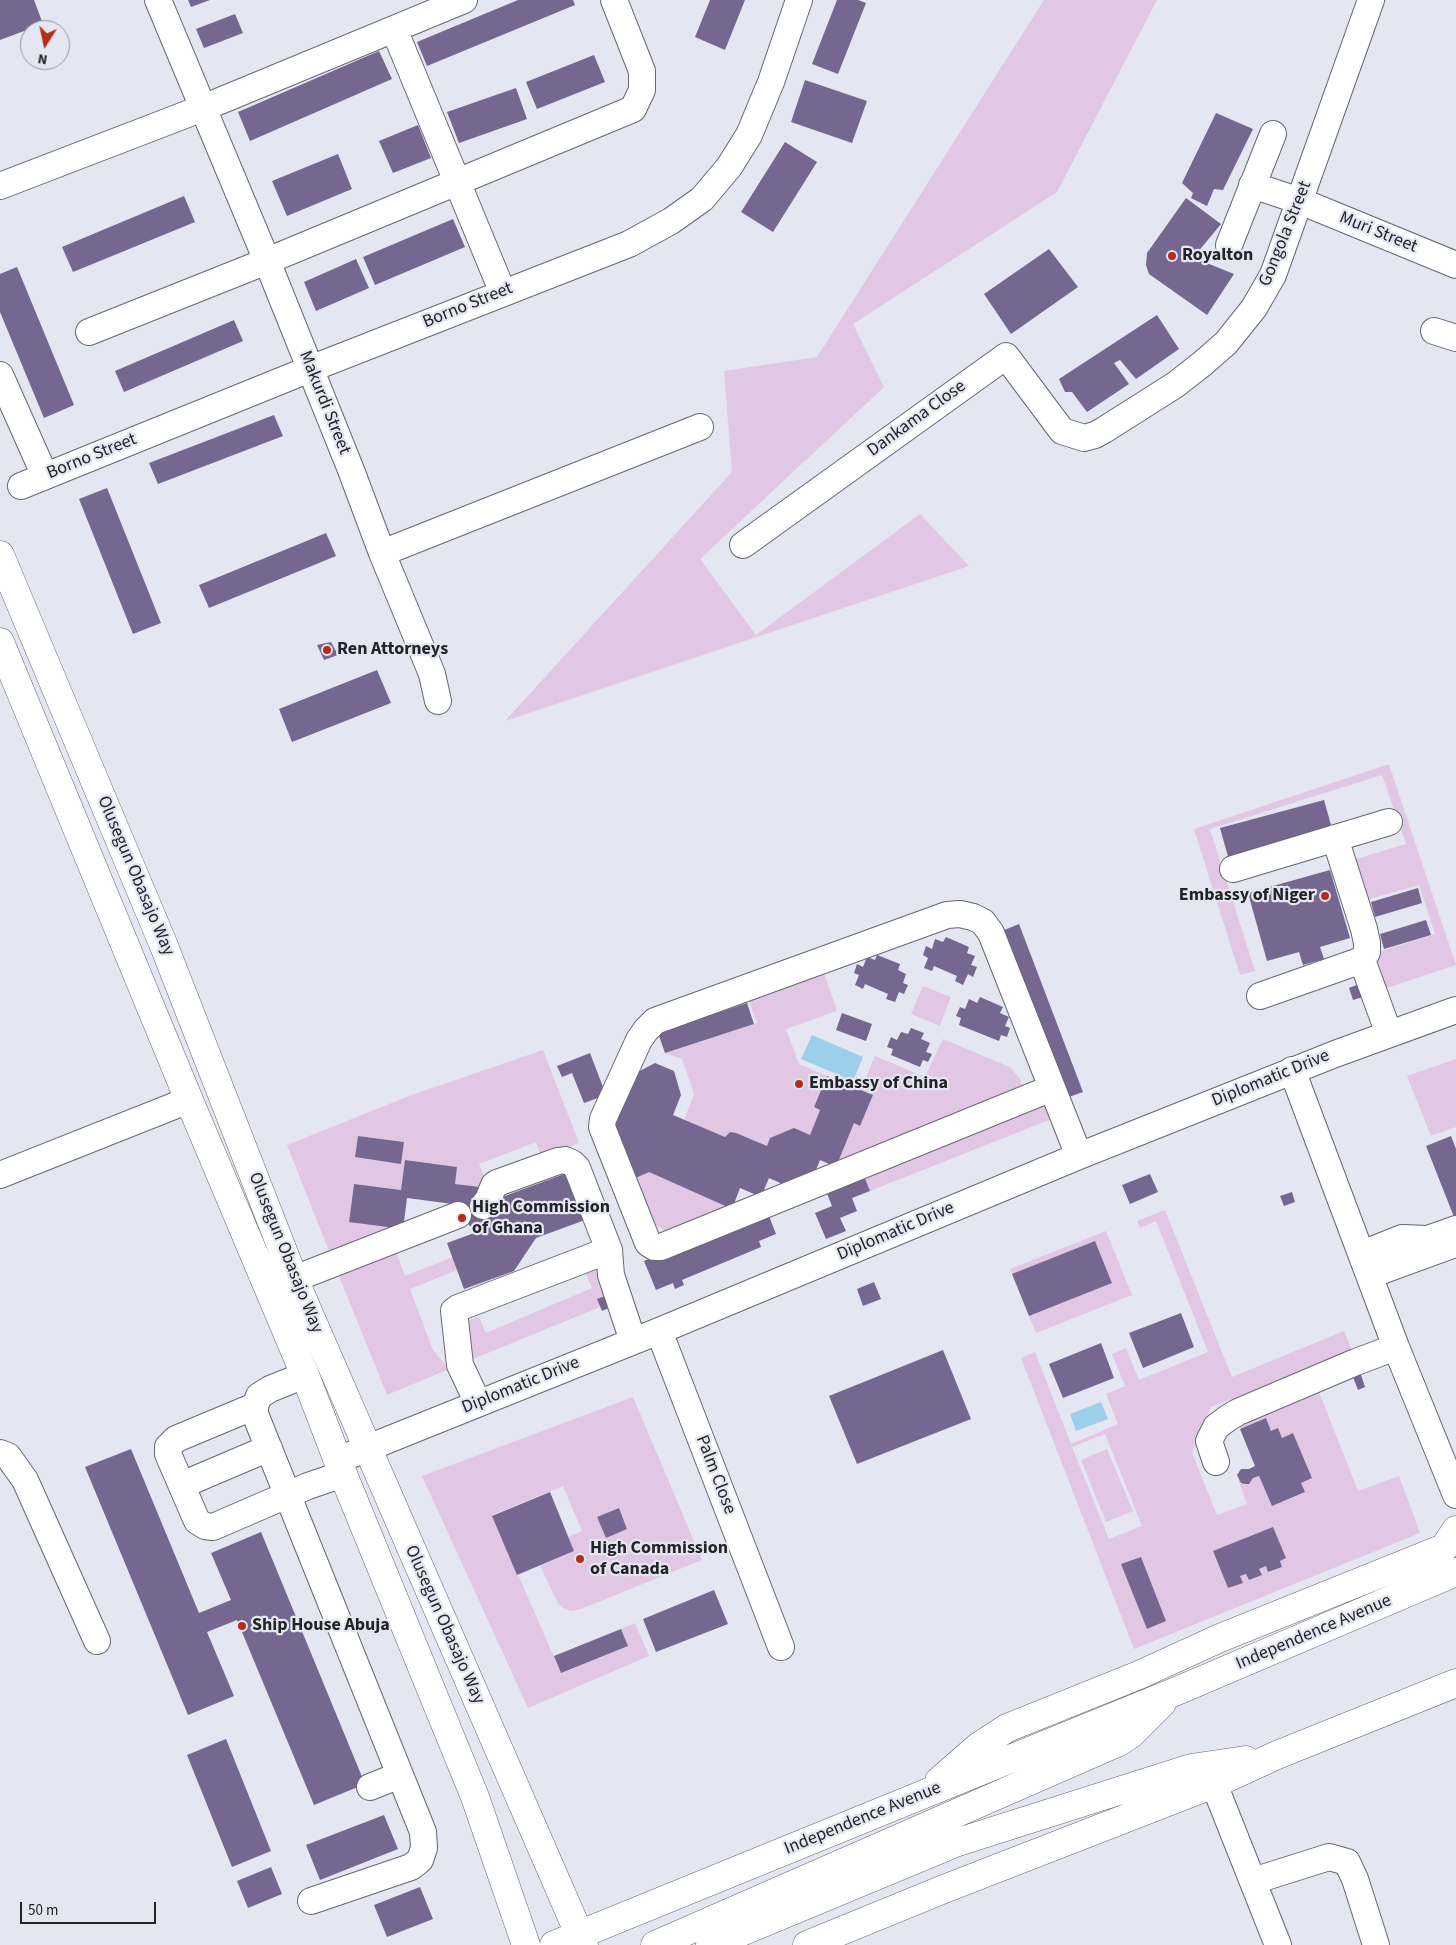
<!DOCTYPE html>
<style>
body{margin:0}
#map{position:relative;width:1456px;height:1945px;overflow:hidden;background:#e4e6f1;font-family:"Source Sans 3",sans-serif}
canvas{display:block}
.north{position:absolute;left:20px;top:20px;width:50px;height:50px;box-sizing:border-box;background:#e4e6f1;border:1px solid #9798a1;border-radius:50%;rotate:190deg;font-size:14px;font-weight:700;line-height:20px;text-align:center;color:#232428}
.north::after{content:'';display:block;margin:auto;width:18px;height:22px;background:#b82b15;clip-path:polygon(50% 0,100% 100%,50% 72%,0 100%)}
.scale{position:absolute;left:20px;top:1902px;width:136px;height:22px;box-sizing:border-box;border:2px solid #232428;border-top:0;padding-left:6px;font-size:15px;line-height:18px;white-space:nowrap;color:#232428;-webkit-text-stroke:4px #e4e6f1;paint-order:stroke}
</style>
<div id="map">
<canvas width="1456" height="1945"></canvas>
<div class="north">N</div>
<div class="scale">50 m</div>
</div>
<script>
const context = document.querySelector('canvas').getContext('2d');
context.lineJoin = 'round';
function paint(path, color) {
  context.fillStyle = color;
  context.fill(path, 'evenodd');
}
function toPath(rows) {
  const path = new Path2D();
  for (const r of rows) {
    path.moveTo(r[0], r[1]);
    for (let i = 2; i < r.length; i += 2) path.lineTo(r[i], r[i + 1]);
  }
  return path;
}
function trace(path, color, width, dash) {
  context.strokeStyle = color;
  context.lineWidth = width;
  context.lineCap = dash ? 'butt' : 'round';
  context.setLineDash(dash || []);
  context.stroke(path);
}
function drawText(font, color, halo, rows, align = 'center') {
  context.font = font + ' "Source Sans 3",sans-serif';
  context.lineWidth = 4.5;
  context.setLineDash([]);
  context.textBaseline = 'middle';
  context.strokeStyle = halo;
  context.fillStyle = color;
  for (const [text, x, y, turn = 0] of rows) {
    context.save();
    context.translate(x, y);
    context.rotate((+turn || 0) * Math.PI / 180);
    context.textAlign = isNaN(turn) ? turn : align;
    if (halo) context.strokeText(text, 0, 0);
    context.fillText(text, 0, 0);
    context.restore();
  }
}
const green = toPath([
 [1044,0,1157,0,1057,192,853,324,884,387,700,559,756,635,920,514,969,566,505,721,732,472,724,371,817,357],
 [1389,764,1456,965,1381,990,1375,973,1377,960,1382,951,1435,934,1419,885,1366,900,1353,860,1406,844,1382,775,1210,829,1255,971,1240,975,1194,829],
 [824,973,837,1011,786,1029,799,1064,827,1076,814,1107,820,1110,810,1135,770,1138,767,1146,736,1133,730,1132,725,1137,684,1120,694,1094,682,1059,665,1053,757,1023,748,998],
 [923,986,951,997,940,1026,911,1014],
 [943,1039,1010,1067,1021,1080,1022,1089,836,1167,854,1123,860,1126,873,1095,861,1089,875,1056,925,1077],
 [543,1050,579,1143,542,1158,536,1142,479,1164,485,1179,480,1187,455,1184,457,1167,406,1160,401,1190,354,1184,349,1221,403,1229,331,1256,287,1145,409,1096],
 [358,1136,404,1142,401,1163,355,1157],
 [1456,1059,1456,1127,1431,1136,1407,1076],
 [1034,1102,1051,1110,1054,1118,870,1191,862,1171],
 [649,1172,732,1209,669,1233,648,1221,631,1180],
 [1165,1210,1232,1377,1344,1331,1352,1351,1211,1407,1192,1453,1217,1515,1247,1504,1238,1479,1245,1484,1249,1484,1253,1478,1259,1476,1272,1506,1304,1493,1301,1483,1312,1478,1293,1433,1282,1438,1278,1429,1271,1431,1266,1418,1240,1429,1243,1420,1319,1392,1358,1491,1399,1476,1420,1533,1134,1649,1021,1358,1035,1352,1071,1444,1118,1424,1106,1394,1125,1386,1112,1354,1126,1348,1139,1380,1208,1352,1156,1221,1140,1228,1137,1221],
 [1105,1434,1142,1526,1109,1539,1072,1447],
 [1213,1551,1286,1558,1280,1561,1282,1567,1269,1572,1266,1566,1259,1569,1262,1575,1249,1580,1246,1574,1240,1576,1242,1583,1228,1588],
 [1141,1557,1166,1621,1147,1629,1122,1564],
 [1106,1231,1132,1295,1036,1333,1029,1316,1112,1283,1095,1241,1012,1274,1010,1269],
 [395,1249,405,1276,453,1257,457,1270,410,1289,433,1350,449,1369,387,1395,337,1271],
 [598,1269,608,1295,597,1299,600,1307,473,1359,465,1344,463,1322,479,1317,486,1333,592,1288,586,1274],
 [633,1397,702,1560,581,1609,571,1611,563,1608,558,1603,540,1566,574,1551,568,1537,582,1531,563,1486,492,1515,561,1673,628,1646,621,1629,635,1623,649,1656,528,1708,422,1476],
 [619,1508,627,1529,606,1538,597,1517],
 [1107,1449,1133,1511,1106,1522,1081,1460]
]);
const water = toPath([
 [812,1035,863,1057,853,1081,801,1059],
 [1101,1402,1108,1419,1076,1431,1070,1414]
]);
const building = toPath([
 [0,0,34,0,43,24,0,40],
 [188,0,210,0,191,7],
 [518,0,573,0,575,5,427,66,417,42],
 [710,0,745,0,725,50,695,37],
 [837,0,858,0,866,3,838,74,812,64],
 [235,14,243,33,204,48,196,29],
 [379,51,392,79,250,141,238,112],
 [594,55,605,82,537,109,526,82],
 [805,80,867,101,852,143,791,122],
 [516,88,527,119,459,143,447,112],
 [1216,113,1253,129,1223,190,1214,189,1207,206,1191,198,1193,193,1182,183],
 [418,125,431,158,393,173,379,141],
 [785,142,817,162,773,232,741,212],
 [338,154,352,189,287,216,272,181],
 [184,196,195,222,73,272,62,247],
 [1186,198,1221,224,1197,253,1197,259,1234,274,1207,315,1149,274,1146,265,1147,253],
 [453,219,465,247,375,285,363,257],
 [1049,249,1078,287,1011,334,984,294],
 [356,259,369,288,316,311,304,282],
 [17,267,74,405,44,418,0,312,0,274],
 [1157,315,1179,349,1136,379,1120,360,1114,363,1129,384,1087,412,1072,392,1065,392,1059,379],
 [234,320,243,341,124,392,115,371],
 [274,415,283,436,158,484,149,463],
 [107,488,161,623,133,634,79,499],
 [326,533,336,556,209,608,199,585],
 [331,642,338,655,324,660,317,645],
 [377,670,391,703,292,742,279,709],
 [1324,800,1333,832,1229,860,1220,828],
 [1330,870,1350,938,1320,947,1324,959,1303,965,1299,952,1267,961,1248,893],
 [1418,888,1422,903,1375,917,1371,902],
 [1426,920,1431,935,1384,949,1380,934],
 [1019,924,1083,1092,1066,1098,1002,931],
 [946,937,969,947,967,953,975,956,971,965,977,967,973,977,968,974,963,985,955,981,957,976,934,966,932,971,924,968,928,958,923,955,926,946,932,949,935,939,943,942],
 [877,955,900,964,898,970,906,974,903,983,908,985,904,994,899,992,895,1002,886,999,888,994,865,984,863,989,855,985,859,975,854,973,857,964,863,967,867,957,875,960],
 [1362,983,1366,996,1353,1000,1349,988],
 [980,997,1003,1007,1000,1013,1009,1017,1005,1026,1010,1028,1007,1037,1001,1035,999,1041,959,1025,961,1018,956,1016,960,1007,965,1009,969,999,977,1003],
 [747,1003,754,1024,665,1053,658,1033],
 [842,1013,872,1024,866,1041,836,1030],
 [911,1028,924,1033,921,1039,930,1043,926,1052,932,1054,928,1062,923,1060,920,1067,891,1055,893,1049,887,1047,891,1037,897,1040,901,1032,908,1034],
 [590,1053,606,1095,584,1103,572,1073,562,1077,557,1066],
 [655,1063,674,1071,681,1095,673,1115,725,1137,730,1132,736,1133,767,1146,770,1138,794,1128,810,1135,820,1110,814,1107,827,1076,873,1095,860,1126,854,1123,836,1167,820,1160,814,1175,787,1186,769,1178,761,1197,740,1188,732,1209,649,1172,631,1180,611,1128,634,1074],
 [358,1136,404,1142,401,1164,355,1157],
 [1451,1136,1456,1149,1456,1222,1426,1146],
 [405,1160,457,1167,455,1184,480,1187,491,1213,506,1208,502,1197,567,1173,585,1220,536,1238,514,1271,464,1289,447,1243,477,1232,452,1210,453,1204,407,1198,403,1229,349,1222,354,1184,401,1190],
 [862,1171,870,1191,852,1198,857,1211,840,1218,846,1231,826,1239,815,1213,832,1206,824,1186],
 [1150,1174,1158,1192,1130,1204,1122,1185],
 [1292,1192,1295,1202,1284,1206,1280,1196],
 [767,1211,776,1234,759,1241,761,1247,682,1280,684,1285,675,1289,673,1283,656,1290,644,1261],
 [1095,1241,1112,1283,1029,1316,1012,1274],
 [874,1282,881,1299,863,1306,857,1289],
 [608,1295,613,1306,602,1311,597,1299],
 [1181,1313,1194,1347,1143,1368,1129,1333],
 [1101,1343,1114,1378,1063,1398,1049,1364],
 [943,1350,971,1419,857,1464,829,1396],
 [1359,1369,1365,1387,1358,1390,1351,1372],
 [1266,1418,1271,1431,1278,1428,1282,1438,1293,1433,1312,1478,1301,1483,1305,1492,1272,1506,1259,1476,1253,1478,1249,1484,1245,1484,1241,1483,1237,1475,1241,1469,1249,1469,1255,1466,1240,1429],
 [131,1449,199,1613,231,1600,211,1553,261,1532,365,1784,314,1805,237,1620,207,1632,234,1696,188,1715,85,1467],
 [550,1492,574,1551,517,1575,492,1516],
 [619,1508,627,1529,606,1538,597,1517],
 [1273,1527,1286,1558,1280,1561,1282,1567,1268,1572,1266,1566,1259,1569,1262,1575,1249,1580,1246,1574,1240,1576,1243,1583,1228,1588,1213,1551],
 [1141,1557,1166,1621,1147,1629,1121,1564],
 [714,1590,728,1624,656,1652,643,1619],
 [621,1629,628,1646,561,1673,554,1656],
 [226,1739,271,1851,232,1867,187,1755],
 [384,1815,398,1849,320,1880,306,1845],
 [271,1867,282,1894,248,1908,237,1881],
 [420,1887,433,1919,387,1937,374,1905]
]);
const minor = toPath([
 [158,0,267,261,351,470,382,553,432,674,438,701],
 [394,29,503,293],
 [1252,185,1300,201,1456,265],
 [0,186,203,108,464,0],
 [1229,245,1273,134],
 [1434,331,1456,338],
 [89,332,267,261,633,109,642,90,642,71,614,0],
 [0,375,45,476],
 [21,486,310,369,629,244,671,221,702,199,729,167,749,135,771,82,799,0],
 [743,545,1006,356,1062,431,1084,438,1095,435,1104,430,1175,385,1202,364,1226,343,1254,308,1273,275,1371,0],
 [382,553,700,427],
 [1233,869,1389,822],
 [1362,960,1389,1034],
 [1260,996,1362,960,1367,952,1367,943,1364,929,1335,838],
 [1292,1070,1396,1347,1456,1495],
 [1052,1088,661,1247,654,1247,648,1243,602,1127,603,1119,639,1040,646,1030,655,1021,947,915,960,914,973,917,983,922,991,933,1079,1156],
 [0,1175,189,1100],
 [483,1206,488,1200,494,1185,497,1183,558,1161,565,1160,572,1163,577,1168,609,1250,611,1275,633,1341],
 [1362,1254,1402,1238,1428,1239,1456,1229],
 [1370,1275,1452,1245],
 [294,1279,458,1215],
 [659,1331,781,1647],
 [305,1375,270,1389,259,1396,255,1406,255,1414,423,1832,424,1848,420,1860,411,1867,311,1901],
 [478,1403,460,1365,454,1311,458,1308,609,1250],
 [255,1406,176,1439,168,1447,168,1454,197,1521,205,1526,213,1527,308,1486,343,1474],
 [0,1453,8,1456,25,1480,97,1641],
 [338,1460,659,1331,1079,1156,1335,1054,1456,1010],
 [1216,1462,1209,1441,1216,1427,1228,1418,1238,1412,1356,1362,1396,1347],
 [182,1485,269,1448],
 [1214,1784,1278,1945],
 [370,1787,400,1775],
 [1253,1881,1329,1857,1347,1862,1355,1879,1376,1945]
]);
const major = toPath([
 [0,555,164,946,294,1279,584,1945],
 [0,642,189,1100,305,1375,343,1474,475,1797,526,1945],
 [939,1781,978,1747,1007,1728,1139,1675,1220,1638,1444,1548,1456,1530],
 [554,1945,1172,1693,1456,1572],
 [655,1945,1119,1742,1131,1734,1162,1703],
 [710,1945,955,1843,1191,1768,1246,1760],
 [807,1945,944,1889,1214,1784,1277,1755,1456,1683]
]);
const markers = [
 [1172,256,5,"#b82b15"],
 [327,650,5,"#b82b15"],
 [1325,896,5,"#b82b15"],
 [799,1084,5,"#b82b15"],
 [462,1218,5,"#b82b15"],
 [580,1559,5,"#b82b15"],
 [242,1626,5,"#b82b15"]
];
const streetNames = [
 ["Muri Street",1378,233,22],
 ["Gongola Street",1286,234,-68],
 ["Borno Street",468,306,-22],
 ["Makurdi Street",324,403,68],
 ["Dankama Close",917,419,-36],
 ["Borno Street",92,457,-22],
 ["Olusegun Obasajo Way",135,876,67],
 ["Diplomatic Drive",1271,1079,-22],
 ["Diplomatic Drive",896,1232,-23],
 ["Olusegun Obasajo Way",285,1253,68],
 ["Diplomatic Drive",521,1386,-22],
 ["Palm Close",715,1475,69],
 ["Olusegun Obasajo Way",444,1625,66],
 ["Independence Avenue",1314,1633,-23],
 ["Independence Avenue",863,1819,-22]
];
const poiNames = [
 ["Royalton",1182,256],
 ["Ren Attorneys",337,650],
 ["Embassy of Niger",1315,896,"right"],
 ["Embassy of China",809,1084],
 ["High Commission",472,1208],
 ["of Ghana",472,1229],
 ["High Commission",590,1549],
 ["of Canada",590,1570],
 ["Ship House Abuja",252,1626]
];
paint(green, '#e2c7e4');
paint(water, '#9ecfea');
paint(building, '#75678f');
trace(minor, '#656771', 28);
trace(major, '#656771', 29);
trace(minor, '#fff', 26);
trace(major, '#fff', 28);
for (const [x, y, r, color] of markers) {
  const dot = new Path2D();
  dot.arc(x, y, r, 0, 2 * Math.PI);
  context.fillStyle = color;
  context.fill(dot);
  trace(dot, '#e4e6f1', 2);
}
drawText('18px', '#232428', '#e4e6f1', streetNames);
drawText('bold 18px', '#232428', '#e4e6f1', poiNames, 'left');
</script>
